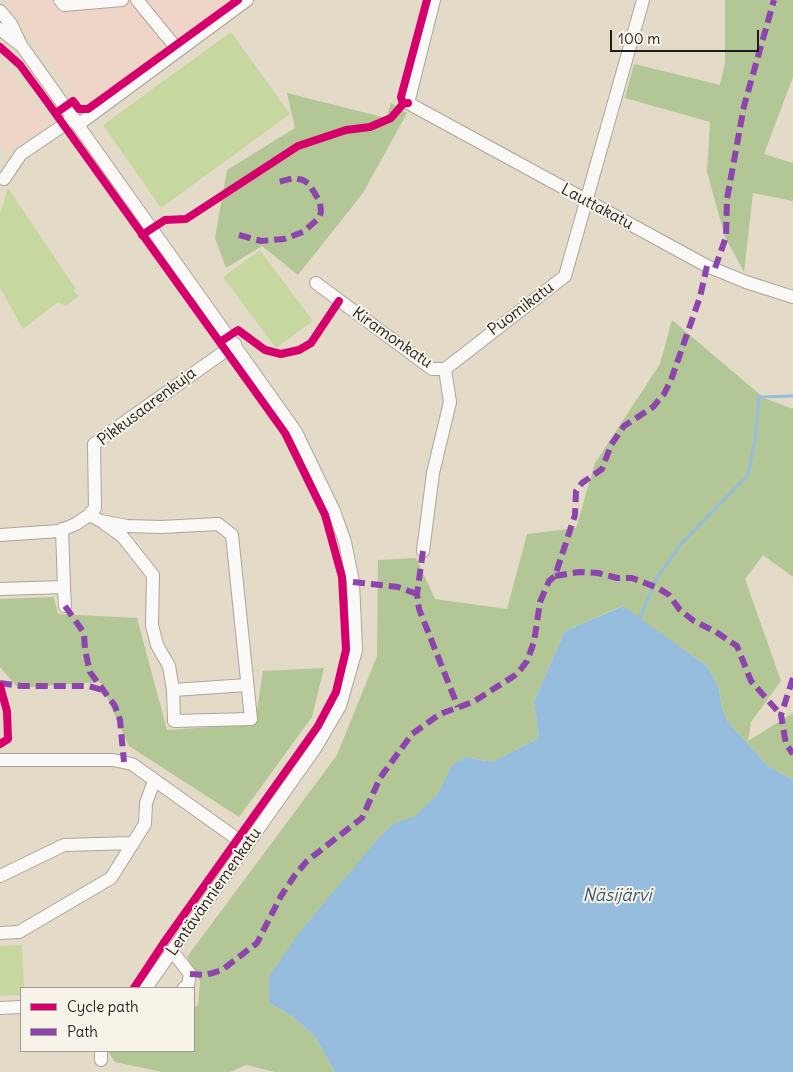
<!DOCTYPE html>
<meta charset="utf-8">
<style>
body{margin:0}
#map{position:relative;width:793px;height:1072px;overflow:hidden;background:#e4dac8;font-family:Delius,sans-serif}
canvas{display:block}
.legend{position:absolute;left:20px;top:987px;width:175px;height:65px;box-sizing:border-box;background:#f7f3e8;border:1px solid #9f9d96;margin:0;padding:6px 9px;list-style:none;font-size:15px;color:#1c1c1c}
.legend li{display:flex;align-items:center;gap:10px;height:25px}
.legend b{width:25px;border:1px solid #9f9d96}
.scale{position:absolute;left:610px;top:30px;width:149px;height:22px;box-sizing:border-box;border:2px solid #1c1c1c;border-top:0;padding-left:6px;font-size:15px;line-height:18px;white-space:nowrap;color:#1c1c1c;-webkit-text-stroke:4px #f7f3e8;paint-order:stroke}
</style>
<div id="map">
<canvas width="793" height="1072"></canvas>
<ul class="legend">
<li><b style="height:6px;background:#d6006c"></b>Cycle path</li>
<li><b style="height:6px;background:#8e44ad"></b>Path</li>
</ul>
<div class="scale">100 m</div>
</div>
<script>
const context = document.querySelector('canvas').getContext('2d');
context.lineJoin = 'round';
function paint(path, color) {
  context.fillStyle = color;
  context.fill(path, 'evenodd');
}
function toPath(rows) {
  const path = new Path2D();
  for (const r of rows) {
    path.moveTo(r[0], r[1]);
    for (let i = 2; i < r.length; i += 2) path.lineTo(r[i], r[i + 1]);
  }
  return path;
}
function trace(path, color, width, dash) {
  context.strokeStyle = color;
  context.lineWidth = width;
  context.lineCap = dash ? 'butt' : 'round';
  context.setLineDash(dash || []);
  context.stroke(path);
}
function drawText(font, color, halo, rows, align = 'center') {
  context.font = font + ' Delius,sans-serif';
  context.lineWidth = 4;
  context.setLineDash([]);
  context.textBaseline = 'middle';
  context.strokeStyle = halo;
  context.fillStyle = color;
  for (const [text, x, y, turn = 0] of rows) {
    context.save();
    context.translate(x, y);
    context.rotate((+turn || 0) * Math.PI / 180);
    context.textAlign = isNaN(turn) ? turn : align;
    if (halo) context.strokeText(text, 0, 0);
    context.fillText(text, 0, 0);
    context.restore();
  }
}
const built = toPath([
 [6,0,231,0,83,106,52,61,31,37],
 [0,61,52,122,10,149,0,149]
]);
const green = toPath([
 [231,32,290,114,161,208,103,125],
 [8,188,76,289,73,291,79,296,66,306,58,302,23,329,0,288,0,214],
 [260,250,313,321,276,348,223,277],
 [22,945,24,988,21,988,21,995,0,996,0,946]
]);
const forest = toPath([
 [725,0,793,0,793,77,764,154,793,163,793,201,753,193,744,272,725,237,707,172,710,122,625,98,634,64,720,85,725,63],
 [287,93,386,118,391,103,407,113,363,193,298,275,262,246,226,268,215,238,227,170,295,128],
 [672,320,764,398,793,409,793,577,763,555,745,579,781,681,751,722,748,741,793,713,793,780,768,766,728,722,722,708,719,688,707,666,622,606,565,631,534,701,539,738,492,762,465,757,452,765,437,795,415,817,392,824,301,930,286,954,269,1003,292,1016,315,1037,335,1072,275,1072,246,1065,230,1072,162,1072,115,1062,108,1051,194,1051,194,1007,198,1005,200,981,187,957,337,755,377,656,378,560,416,558,435,599,507,609,527,534,576,528,595,463,660,364],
 [54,597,58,614,137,618,167,730,255,724,263,671,324,668,312,717,239,817,129,746,100,682,18,688,0,667,0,599]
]);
const water = toPath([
 [623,606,707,666,719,688,722,708,728,722,768,766,793,780,793,1072,335,1072,315,1037,292,1016,269,1003,269,977,301,930,378,839,392,824,415,816,437,795,452,765,465,757,492,762,539,738,534,701,565,631]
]);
const stream = toPath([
 [640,618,655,581,680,545,748,475,755,440,759,397,793,396]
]);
const minor = toPath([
 [60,0,64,5,122,0],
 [137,0,178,50],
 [434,0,408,103,707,266,746,282,793,297],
 [0,11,11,24,21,45,296,432,334,511,345,542,353,582,356,650,340,706,316,747,146,988],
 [0,29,19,44],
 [79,124,247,0],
 [4,179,21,154,74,118],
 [316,283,432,369,445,369],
 [89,515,101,521,127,526,161,527,218,524,232,535,251,719,174,721,173,690,247,685],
 [105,524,122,536,153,575,152,625,157,645,169,666,173,690],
 [62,529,64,587],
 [0,535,59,531,76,524,89,515,95,508,94,444,235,344],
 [423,551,433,473,450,402,445,369,565,276,643,0],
 [0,589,64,587,65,606],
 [0,760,113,760,132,764,247,846],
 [0,876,64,845,133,843],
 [0,933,19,932,111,878,145,824,146,803,154,781],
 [172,951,190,974,188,985,184,988],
 [0,1008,21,1007],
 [101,1060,101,1051]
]);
const quiet = toPath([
 [239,235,261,241,284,239,303,232,319,218,321,212,320,202,309,184,303,180,294,178,274,183],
 [715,268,726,237,727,199,744,106,774,0],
 [423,551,417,594,419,609,458,707],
 [555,576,579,572,598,573,617,578,632,578,658,588,669,595,680,610,694,621,716,632,737,646,751,681,781,715],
 [353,582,398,587,417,594],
 [65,606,84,633,85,650,90,672,115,706,120,720,124,762],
 [793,678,781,715,786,744,793,754],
 [0,683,21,686,88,686,106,691],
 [190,974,206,975,222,970,257,943,281,896,295,875,307,861,362,818,380,778,412,734,440,714,473,702,514,676,521,669,527,661,534,642,540,602,549,581,555,576,575,515,576,491,582,483,602,469,611,445,624,426,653,407,664,394,671,380,700,297,707,266]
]);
const cycleway = toPath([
 [0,47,20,65,45,99,285,433,325,515,342,577,346,650,336,692,318,726,165,941,134,988],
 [403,104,401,97,427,0],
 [56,113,73,101,79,109,88,109,238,0],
 [142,235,165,220,186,219,298,146,346,130,370,127,391,118,403,104,408,103],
 [220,342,238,330,265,350,281,354,299,350,311,343,339,301],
 [0,686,7,711,8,739,0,744]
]);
const streetNames = [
 ["Lauttakatu",597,207,28],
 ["Puomikatu",521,309,-37],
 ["Kiramonkatu",392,338,35],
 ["Pikkusaarenkuja",147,407,-37],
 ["Lentävänniemenkatu",214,892,-55]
];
const waterNames = [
 ["Näsijärvi",617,896]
];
paint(built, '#eed5c7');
paint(green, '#c6d7a0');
paint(forest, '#b2c696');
paint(water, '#96bddd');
trace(stream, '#96bddd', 3);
trace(minor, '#aca59a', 14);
trace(minor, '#fbf9f7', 12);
trace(quiet, '#8e44ad', 6, [12, 6]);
trace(cycleway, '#d6006c', 8);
drawText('16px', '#1c1c1c', '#f7f3e8', streetNames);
drawText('italic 18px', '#3f586d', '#f7f3e8', waterNames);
</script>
